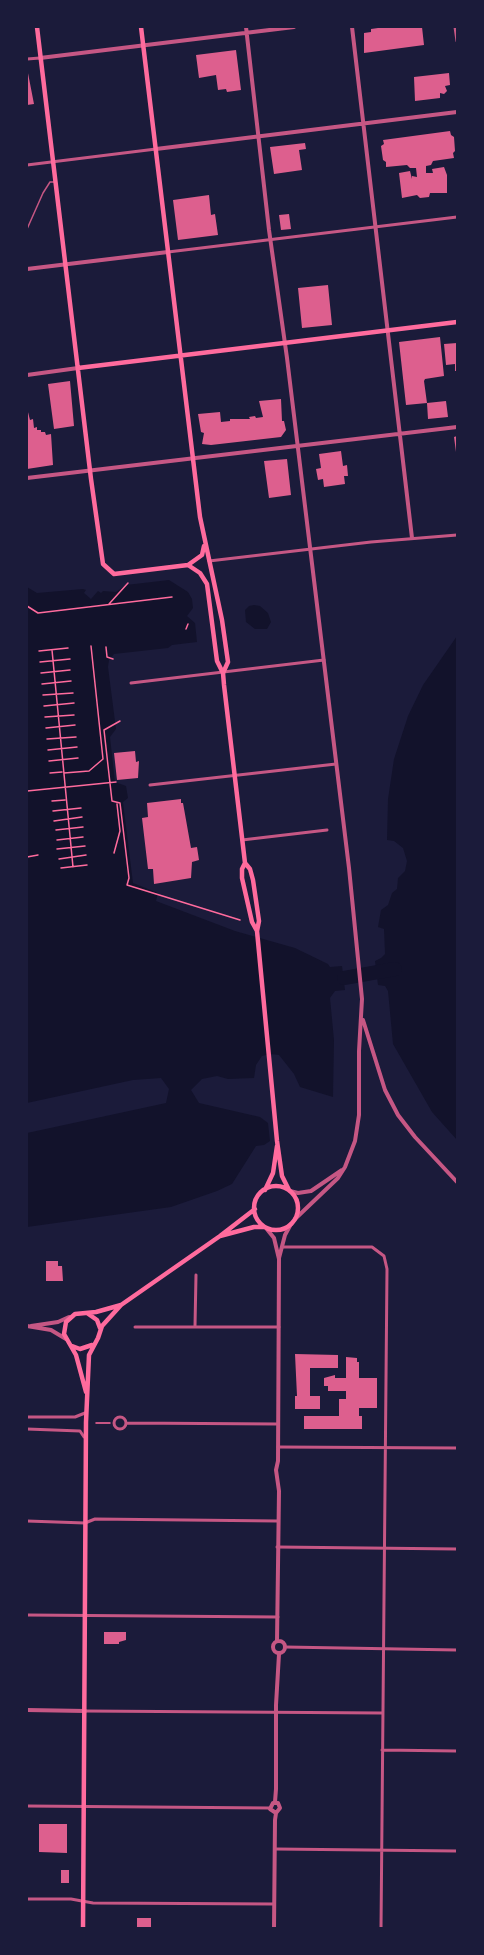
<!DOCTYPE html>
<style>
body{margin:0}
#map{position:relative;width:484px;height:1955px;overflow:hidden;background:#1b1b3a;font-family:Inter,sans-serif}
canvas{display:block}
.frame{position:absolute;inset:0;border:28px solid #1b1b3a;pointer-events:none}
</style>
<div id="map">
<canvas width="484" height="1955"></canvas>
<div class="frame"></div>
</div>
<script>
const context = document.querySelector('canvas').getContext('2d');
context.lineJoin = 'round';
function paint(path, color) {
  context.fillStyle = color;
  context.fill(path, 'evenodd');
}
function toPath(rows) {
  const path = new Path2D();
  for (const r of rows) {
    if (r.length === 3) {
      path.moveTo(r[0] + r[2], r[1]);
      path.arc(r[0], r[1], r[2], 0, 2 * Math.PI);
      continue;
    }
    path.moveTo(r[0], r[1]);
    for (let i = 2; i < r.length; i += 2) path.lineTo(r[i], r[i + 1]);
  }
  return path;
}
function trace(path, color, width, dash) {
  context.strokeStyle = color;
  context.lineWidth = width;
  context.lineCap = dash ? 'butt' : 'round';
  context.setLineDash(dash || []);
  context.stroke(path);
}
const water = toPath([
 [169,580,188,592,192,599,193,608,187,616,195,623,197,642,172,645,168,648,114,654,109,660,108,667,116,729,110,737,115,782,126,786,128,798,123,802,133,883,158,893,156,901,235,931,295,948,328,964,330,967,342,966,345,990,335,991,330,998,334,1040,333,1097,300,1087,294,1074,279,1055,270,1054,262,1056,256,1065,254,1078,228,1079,217,1076,202,1079,191,1090,199,1103,260,1117,268,1123,270,1141,264,1145,256,1146,232,1184,217,1191,171,1207,27,1227,27,1133,166,1103,169,1089,161,1078,133,1080,27,1103,27,587,37,593,83,589,86,590,84,593,91,599,98,591,101,593,103,591,116,592,126,585],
 [254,605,260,606,268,613,271,622,267,629,255,629,246,622,245,610,249,606],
 [457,636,457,1140,432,1112,393,1044,388,991,385,986,378,985,375,961,381,958,385,954,384,929,378,927,381,910,388,905,392,893,397,889,398,878,405,871,407,861,403,848,394,841,387,840,388,799,394,759,408,716,423,685]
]);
const river = toPath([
 [344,978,395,969]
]);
const building = toPath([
 [385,27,422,27,424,45,364,53,364,33,371,32,371,29],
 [236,50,241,90,227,92,226,89,218,90,216,75,199,78,196,55],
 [27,68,34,104,27,105],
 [449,73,450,85,445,86,447,91,444,94,440,93,440,98,415,101,414,77],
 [450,131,451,135,454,137,455,151,453,153,454,158,433,161,431,165,426,166,426,173,433,173,432,169,444,167,447,175,447,193,430,193,429,197,420,198,417,195,402,198,399,173,410,171,412,179,412,176,417,177,416,168,410,168,407,165,386,167,386,162,383,160,381,146,384,144,383,140],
 [305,143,306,149,299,150,302,170,274,174,270,147],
 [209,195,211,215,215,214,218,235,178,240,173,200],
 [289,214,291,229,281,230,279,215],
 [328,285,332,325,302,328,298,288],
 [440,337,444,376,425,379,424,381,427,403,446,401,448,417,428,419,427,403,406,405,399,342],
 [457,343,457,371,455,371,455,364,446,365,444,344],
 [70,381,74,426,54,429,48,384],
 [281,399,282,421,284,421,286,430,281,437,211,445,202,444,204,433,201,432,198,414,220,412,221,422,230,421,230,419,250,419,249,417,255,416,256,418,263,417,259,401],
 [27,408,30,420,33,419,34,428,37,427,37,430,41,430,41,432,45,432,46,435,51,434,53,465,27,469],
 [457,436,457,452,456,452,454,437],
 [341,451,343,466,347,465,348,476,344,476,345,484,324,487,323,479,318,480,316,469,321,468,319,454],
 [287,459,291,495,269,498,264,461],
 [135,751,136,762,139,761,138,778,117,780,114,753],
 [181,799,181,803,183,803,191,848,197,847,199,860,192,862,191,878,154,884,153,869,148,869,142,818,148,817,147,803],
 [46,1261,58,1261,58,1266,62,1266,63,1281,46,1281],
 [295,1354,338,1355,338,1368,310,1368,310,1396,320,1396,320,1409,295,1409,295,1396,297,1396],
 [346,1357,357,1358,357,1362,359,1362,359,1378,377,1378,377,1408,359,1408,359,1416,362,1416,362,1429,304,1429,304,1416,339,1416,339,1399,346,1399,346,1391,328,1391,328,1386,324,1386,324,1378,335,1375,335,1378,346,1378],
 [104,1632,126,1632,126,1640,119,1642,119,1644,104,1644],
 [39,1824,67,1824,67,1853,39,1852],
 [61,1870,69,1870,69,1883,61,1883],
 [137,1918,151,1918,151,1928,137,1928]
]);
const path = toPath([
 [109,604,128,583],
 [27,606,38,613,172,597],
 [186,629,188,624],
 [106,647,107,657,113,659],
 [52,650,73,867],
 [39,651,68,648],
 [40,662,70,659],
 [41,673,70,670],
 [42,684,71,681],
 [43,695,73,693],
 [44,706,74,703],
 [45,717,74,715],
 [120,721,104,730,112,801,120,803,129,878,127,885,240,920],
 [46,728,75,725],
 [47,739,76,737],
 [48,750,77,747],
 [49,761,78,758],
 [50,773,62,772],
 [64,773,89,771,103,759,91,646],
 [27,791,116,782],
 [52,801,65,800],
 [53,811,81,808],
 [54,821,82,817],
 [56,830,83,827],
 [57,840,83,837],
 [57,849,85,846],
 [114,853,120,831,117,804],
 [27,857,38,855],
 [59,859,86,855],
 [61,868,87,865],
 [96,1423,110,1423]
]);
const service = toPath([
 [27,229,43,193,50,182,54,182]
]);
const minor = toPath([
 [455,27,457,41],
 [27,59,40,58],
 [27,165,156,149],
 [168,252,457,217],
 [209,561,371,542,457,535],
 [131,683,324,660],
 [150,785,336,764],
 [242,840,327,830],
 [282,1247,372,1247,384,1256,387,1269,381,1928],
 [195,1326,196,1275],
 [135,1327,279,1327],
 [120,1423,6],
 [27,1417,75,1417,85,1413],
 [126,1423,278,1424],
 [27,1429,80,1431,84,1437],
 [278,1447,457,1448],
 [27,1521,85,1523,95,1519,277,1521],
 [277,1547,457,1549],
 [27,1615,278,1617],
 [285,1647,457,1650],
 [85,1711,382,1713],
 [382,1750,457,1751],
 [27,1806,270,1808],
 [276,1849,457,1851],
 [27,1899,71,1899,93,1903,274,1904]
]);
const tertiary = toPath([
 [246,27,269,230,287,358,349,868,362,999,359,1051,359,1115,355,1141,345,1167,338,1178,295,1219],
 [352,27,412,538],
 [40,58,294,27],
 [156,149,457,112],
 [27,269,168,252],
 [27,375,78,368],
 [27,478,457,427],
 [363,1020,385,1090,398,1115,415,1137,457,1182],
 [290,1191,298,1193,311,1191,342,1170],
 [266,1228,274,1238,279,1259,278,1461,276,1470,279,1491,277,1641],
 [279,1258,285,1235,291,1224],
 [27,1326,51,1330,66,1339],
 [31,1326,58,1322,69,1317],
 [279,1647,6],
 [27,1710,85,1711],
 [275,1802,276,1789,276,1705,279,1654],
 [274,1928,275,1820,276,1813,280,1808,278,1803,273,1803,270,1809,276,1813]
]);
const primary = toPath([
 [37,27,91,479,103,564,114,574,188,565,200,573,207,584,217,661,223,673],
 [141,27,200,517,222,620,228,662,223,673,224,685,245,863,250,869,253,880,259,921,257,931,277,1141,282,1176,289,1190],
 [78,368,457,322],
 [188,565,202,555,204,546],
 [245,863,242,869,242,878,252,922,257,931],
 [276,1208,22],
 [265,1190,273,1173,277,1146],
 [220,1236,254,1227,264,1227],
 [87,1313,97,1320,100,1328],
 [72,1346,80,1349,92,1345],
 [86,1392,76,1355,64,1334,66,1322,75,1314,96,1312,121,1305],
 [83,1928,86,1422,89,1355,98,1338,102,1326,121,1305,220,1236,255,1209]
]);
paint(water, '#12122b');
trace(river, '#12122b', 14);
paint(building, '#dd5f8e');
trace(path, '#ff6b9d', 1.5);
trace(service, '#c65784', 1.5);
trace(minor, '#c65784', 3);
trace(tertiary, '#c65784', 4);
trace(primary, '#ff6b9d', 4.5);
</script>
